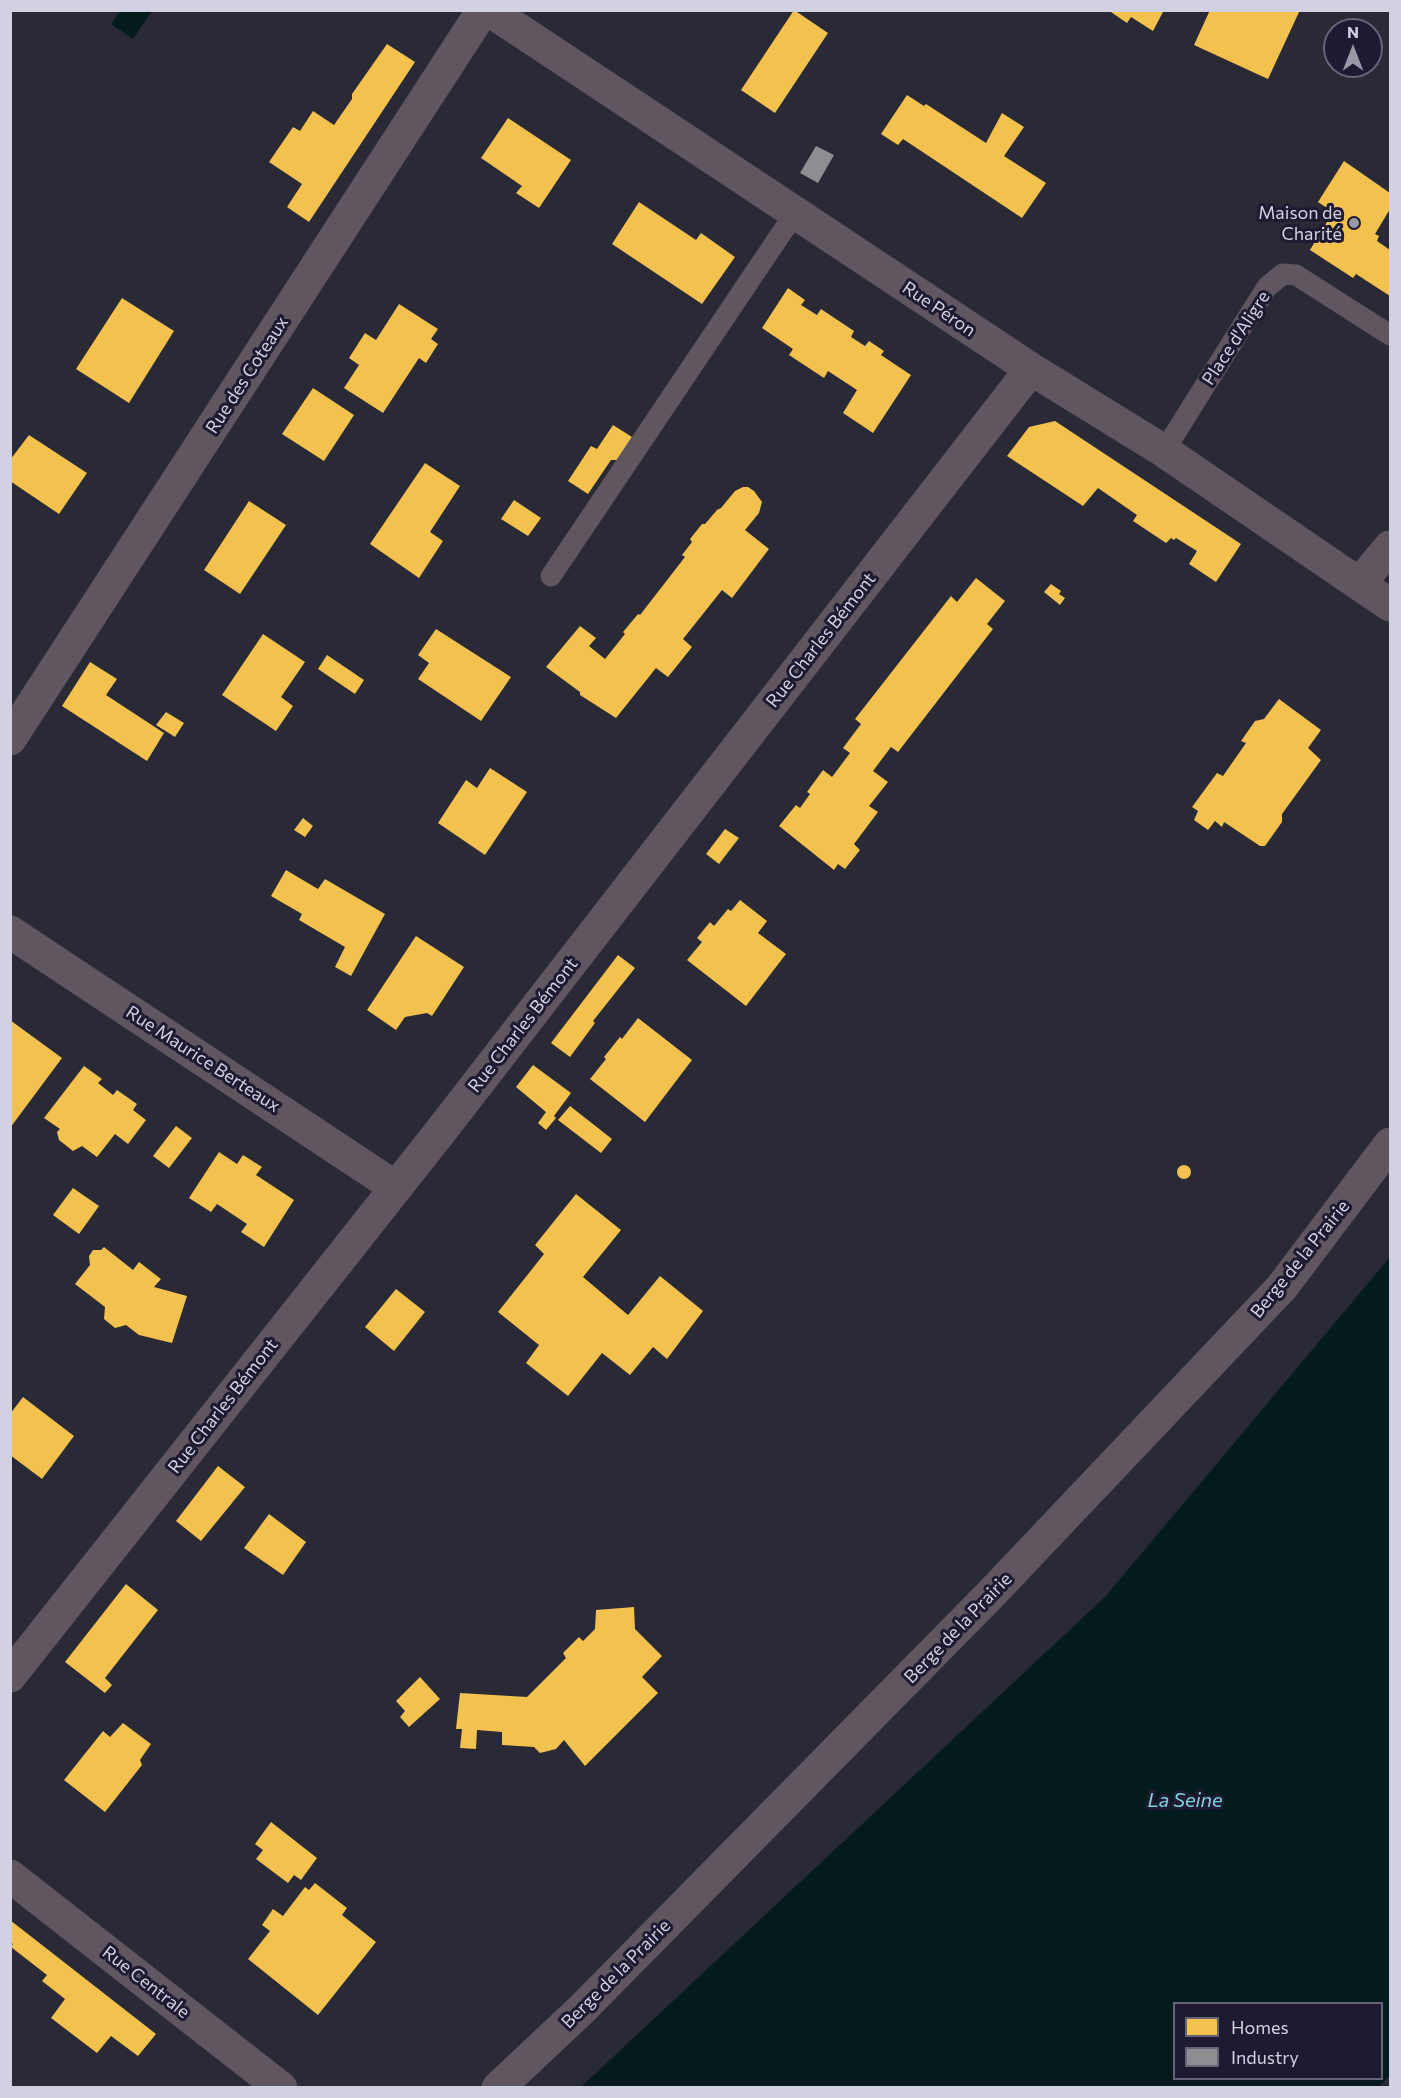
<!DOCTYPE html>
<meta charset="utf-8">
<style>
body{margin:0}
#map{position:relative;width:1401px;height:2098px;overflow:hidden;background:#2a2a36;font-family:Commissioner,sans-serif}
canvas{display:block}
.frame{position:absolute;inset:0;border:12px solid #d2d1e1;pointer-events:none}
.legend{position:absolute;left:1173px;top:2002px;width:210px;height:78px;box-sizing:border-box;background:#1d1a32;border:2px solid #656378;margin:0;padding:8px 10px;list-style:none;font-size:18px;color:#d2d1e1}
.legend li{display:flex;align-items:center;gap:12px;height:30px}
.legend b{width:30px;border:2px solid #656378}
.north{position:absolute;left:1323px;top:18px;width:60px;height:60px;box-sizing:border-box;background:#1d1a32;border:2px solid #656378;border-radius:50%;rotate:0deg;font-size:16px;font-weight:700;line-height:24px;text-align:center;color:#d2d1e1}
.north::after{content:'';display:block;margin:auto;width:21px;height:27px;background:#9797a5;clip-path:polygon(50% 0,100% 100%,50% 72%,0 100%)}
</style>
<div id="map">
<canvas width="1401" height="2098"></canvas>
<div class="frame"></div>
<ul class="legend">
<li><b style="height:16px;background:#f2c14e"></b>Homes</li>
<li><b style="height:16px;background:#8d8d92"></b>Industry</li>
</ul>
<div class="north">N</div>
</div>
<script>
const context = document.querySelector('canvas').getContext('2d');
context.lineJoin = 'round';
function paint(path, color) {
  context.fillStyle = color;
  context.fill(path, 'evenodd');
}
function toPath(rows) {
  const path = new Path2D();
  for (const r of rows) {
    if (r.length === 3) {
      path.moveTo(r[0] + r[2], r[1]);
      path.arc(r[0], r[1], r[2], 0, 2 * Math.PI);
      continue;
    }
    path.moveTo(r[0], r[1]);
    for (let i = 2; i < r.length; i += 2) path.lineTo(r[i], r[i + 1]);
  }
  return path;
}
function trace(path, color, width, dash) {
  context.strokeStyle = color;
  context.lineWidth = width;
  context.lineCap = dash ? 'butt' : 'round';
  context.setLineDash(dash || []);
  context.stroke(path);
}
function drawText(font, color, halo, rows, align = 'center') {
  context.font = font + ' Commissioner,sans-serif';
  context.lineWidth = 6;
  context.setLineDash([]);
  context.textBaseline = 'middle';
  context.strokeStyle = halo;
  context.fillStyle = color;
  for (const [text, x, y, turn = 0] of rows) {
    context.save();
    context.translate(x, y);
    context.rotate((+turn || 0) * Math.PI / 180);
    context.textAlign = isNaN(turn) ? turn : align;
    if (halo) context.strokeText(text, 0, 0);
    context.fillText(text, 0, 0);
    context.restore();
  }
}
const water = toPath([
 [120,11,120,10,152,11,133,39,111,24],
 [1390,1257,1390,2075,1379,2087,581,2087,1105,1597],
 [1174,2004,1382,2004,1382,2078,1174,2078]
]);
const homes = toPath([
 [794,10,828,33,775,113,741,90],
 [1108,10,1164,10,1153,31,1131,17,1127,23],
 [1210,10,1300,10,1268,79,1194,45],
 [387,44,415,62,309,222,287,207,302,184,269,162,293,127,300,131,313,111,334,125,352,99,352,94],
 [907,95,924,106,926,104,986,143,1002,113,1024,127,1004,156,1046,183,1022,218,903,139,898,145,881,134],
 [508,118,571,160,539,208,516,193,522,186,481,158],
 [1344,161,1390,193,1390,209,1375,234,1379,236,1377,241,1390,250,1390,296,1356,274,1353,278,1310,250,1333,212,1318,202],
 [639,202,696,240,701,233,735,257,702,304,612,244],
 [788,288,805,300,801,305,817,315,821,309,854,331,851,337,865,346,869,341,884,351,881,355,911,375,873,433,843,413,857,390,828,371,824,378,789,355,793,349,762,328],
 [122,298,174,331,129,403,76,369],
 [399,304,438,329,431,339,438,344,426,363,419,358,383,413,344,388,359,365,349,358,365,333,376,340],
 [313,388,354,415,324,461,282,434],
 [1055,421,1241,544,1216,582,1189,564,1197,551,1176,538,1174,540,1171,538,1166,543,1133,521,1137,515,1098,488,1083,506,1007,456,1029,427],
 [613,425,632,437,617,460,611,460,588,494,568,481,591,446,597,449],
 [29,435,87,473,59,514,10,481,10,460],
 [425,463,460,486,430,532,443,541,419,578,370,544],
 [743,487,748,487,754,491,762,502,759,513,745,530,769,549,732,598,722,590,683,639,692,647,668,677,656,668,616,718,580,695,580,692,546,667,580,626,596,638,589,646,605,659,625,634,623,632,638,614,640,615,685,557,682,555,692,542,690,539,702,524,705,524,717,510,721,508,735,491],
 [514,500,541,518,528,536,501,519],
 [249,501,286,525,240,594,204,570],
 [976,578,1005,601,987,624,993,629,898,752,891,747,873,771,888,782,869,806,878,812,854,844,860,850,845,869,838,864,834,870,779,826,796,805,800,808,810,794,807,792,823,770,832,777,850,753,843,748,861,724,855,719,951,596,957,602],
 [1051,584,1061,591,1059,594,1065,598,1060,605,1044,592],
 [436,629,511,677,481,721,418,679,429,663,418,655],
 [263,634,305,662,281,697,293,706,276,731,222,695],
 [327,655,364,680,355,694,318,669],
 [90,662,117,679,106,695,164,733,147,761,62,706],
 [1279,699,1321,730,1308,748,1321,760,1282,814,1282,822,1265,846,1260,846,1224,822,1222,827,1215,821,1208,830,1194,820,1198,811,1192,807,1217,773,1223,776,1246,743,1241,741,1255,721,1264,719],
 [166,712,184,723,175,737,156,725],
 [490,768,527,792,485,855,438,823,466,780,477,788],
 [303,818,313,826,305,837,294,830],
 [725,829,739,838,719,864,706,854],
 [286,870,318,889,325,879,385,914,351,976,335,967,345,947,299,920,302,914,271,896],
 [740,900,767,921,758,933,786,954,746,1006,687,960,702,942,697,938,710,922,714,926,728,909,731,911],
 [416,936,464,967,432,1016,427,1013,405,1017,396,1030,367,1010],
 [618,955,635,968,593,1021,595,1023,570,1057,551,1043],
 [638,1018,692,1060,645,1122,590,1079,606,1059,604,1057,620,1037,622,1039],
 [10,1020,62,1058,10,1128],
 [533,1065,571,1093,554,1116,556,1118,546,1130,538,1123,546,1112,516,1087],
 [84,1066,102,1079,98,1083,113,1095,117,1090,137,1104,133,1110,146,1120,128,1144,115,1134,97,1157,82,1146,73,1151,59,1140,57,1132,60,1129,44,1118],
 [570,1106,612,1139,601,1153,558,1120],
 [176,1126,192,1138,169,1168,153,1156],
 [219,1152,237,1164,243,1155,262,1167,256,1175,294,1200,264,1247,241,1232,247,1224,217,1204,211,1212,189,1198],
 [1184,1172,7],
 [73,1188,99,1206,79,1234,53,1215],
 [576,1194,621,1230,583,1277,628,1315,660,1276,703,1311,667,1359,653,1347,630,1375,602,1353,568,1396,526,1363,539,1345,498,1312,544,1254,535,1245],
 [104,1247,133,1270,139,1262,161,1279,154,1287,187,1296,172,1343,139,1335,126,1325,115,1328,104,1319,105,1307,75,1284,90,1265,89,1256,93,1250,101,1250],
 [396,1289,425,1312,394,1351,365,1327],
 [23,1397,74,1436,42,1479,10,1455,10,1414],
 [218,1466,245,1487,201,1541,176,1521],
 [269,1514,306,1542,283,1575,244,1548],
 [126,1584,158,1610,105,1678,112,1685,105,1693,65,1662],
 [634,1607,635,1629,662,1656,642,1677,658,1693,585,1766,564,1740,556,1749,540,1753,534,1747,502,1745,502,1732,477,1730,476,1749,460,1748,462,1729,456,1729,460,1693,527,1697,566,1658,563,1653,579,1637,583,1641,595,1629,596,1610],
 [420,1677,440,1699,409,1727,400,1717,405,1711,396,1701],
 [123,1723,151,1744,140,1760,142,1765,105,1812,64,1780,103,1731,110,1737],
 [271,1822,317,1858,301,1880,294,1875,288,1883,256,1859,263,1850,255,1844],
 [315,1883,347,1908,342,1915,376,1942,318,2015,248,1959,270,1931,262,1925,273,1909,283,1916,305,1887,309,1890],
 [10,1920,156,2034,138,2056,111,2036,97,2053,51,2018,65,1999,42,1981,47,1975,11,1947,13,1944,10,1942]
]);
const industry = toPath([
 [816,146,834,155,818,183,800,173]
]);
const lane = toPath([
 [1164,451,1267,287,1283,274,1296,275,1390,335],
 [551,576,795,213]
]);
const street = toPath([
 [489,10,1031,369,1164,451,1390,605],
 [1359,584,1390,547],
 [10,739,483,10],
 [10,932,395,1187],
 [10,1676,440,1132,1031,369],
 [10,1876,281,2088],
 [498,2088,582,2009,990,1595,1282,1287,1390,1144]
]);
const markers = [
 [1354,223,6,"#9797a5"]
];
const poiNames = [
 ["Maison de",1342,213],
 ["Charité",1342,234]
];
const streetNames = [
 ["Rue Péron",939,309,34],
 ["Place d'Aligre",1236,338,-57],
 ["Rue des Coteaux",247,375,-57],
 ["Rue Charles Bémont",821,640,-52],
 ["Rue Charles Bémont",523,1025,-52],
 ["Rue Maurice Berteaux",203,1059,33],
 ["Berge de la Prairie",1300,1259,-51],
 ["Rue Charles Bémont",223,1406,-52],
 ["Berge de la Prairie",958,1628,-46],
 ["Berge de la Prairie",616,1974,-45],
 ["Rue Centrale",146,1982,38]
];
const waterNames = [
 ["La Seine",1185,1800]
];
paint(water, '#041b1e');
paint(homes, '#f2c14e');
paint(industry, '#8d8d92');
trace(lane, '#605660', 21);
trace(street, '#605660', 33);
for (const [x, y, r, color] of markers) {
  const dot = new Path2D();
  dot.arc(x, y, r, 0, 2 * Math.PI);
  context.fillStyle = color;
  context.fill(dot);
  trace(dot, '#1d1a32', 2);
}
drawText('18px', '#d2d1e1', '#1d1a32', poiNames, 'right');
drawText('18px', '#d2d1e1', '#1d1a32', streetNames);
drawText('italic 20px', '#79d4dd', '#1d1a32', waterNames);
</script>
